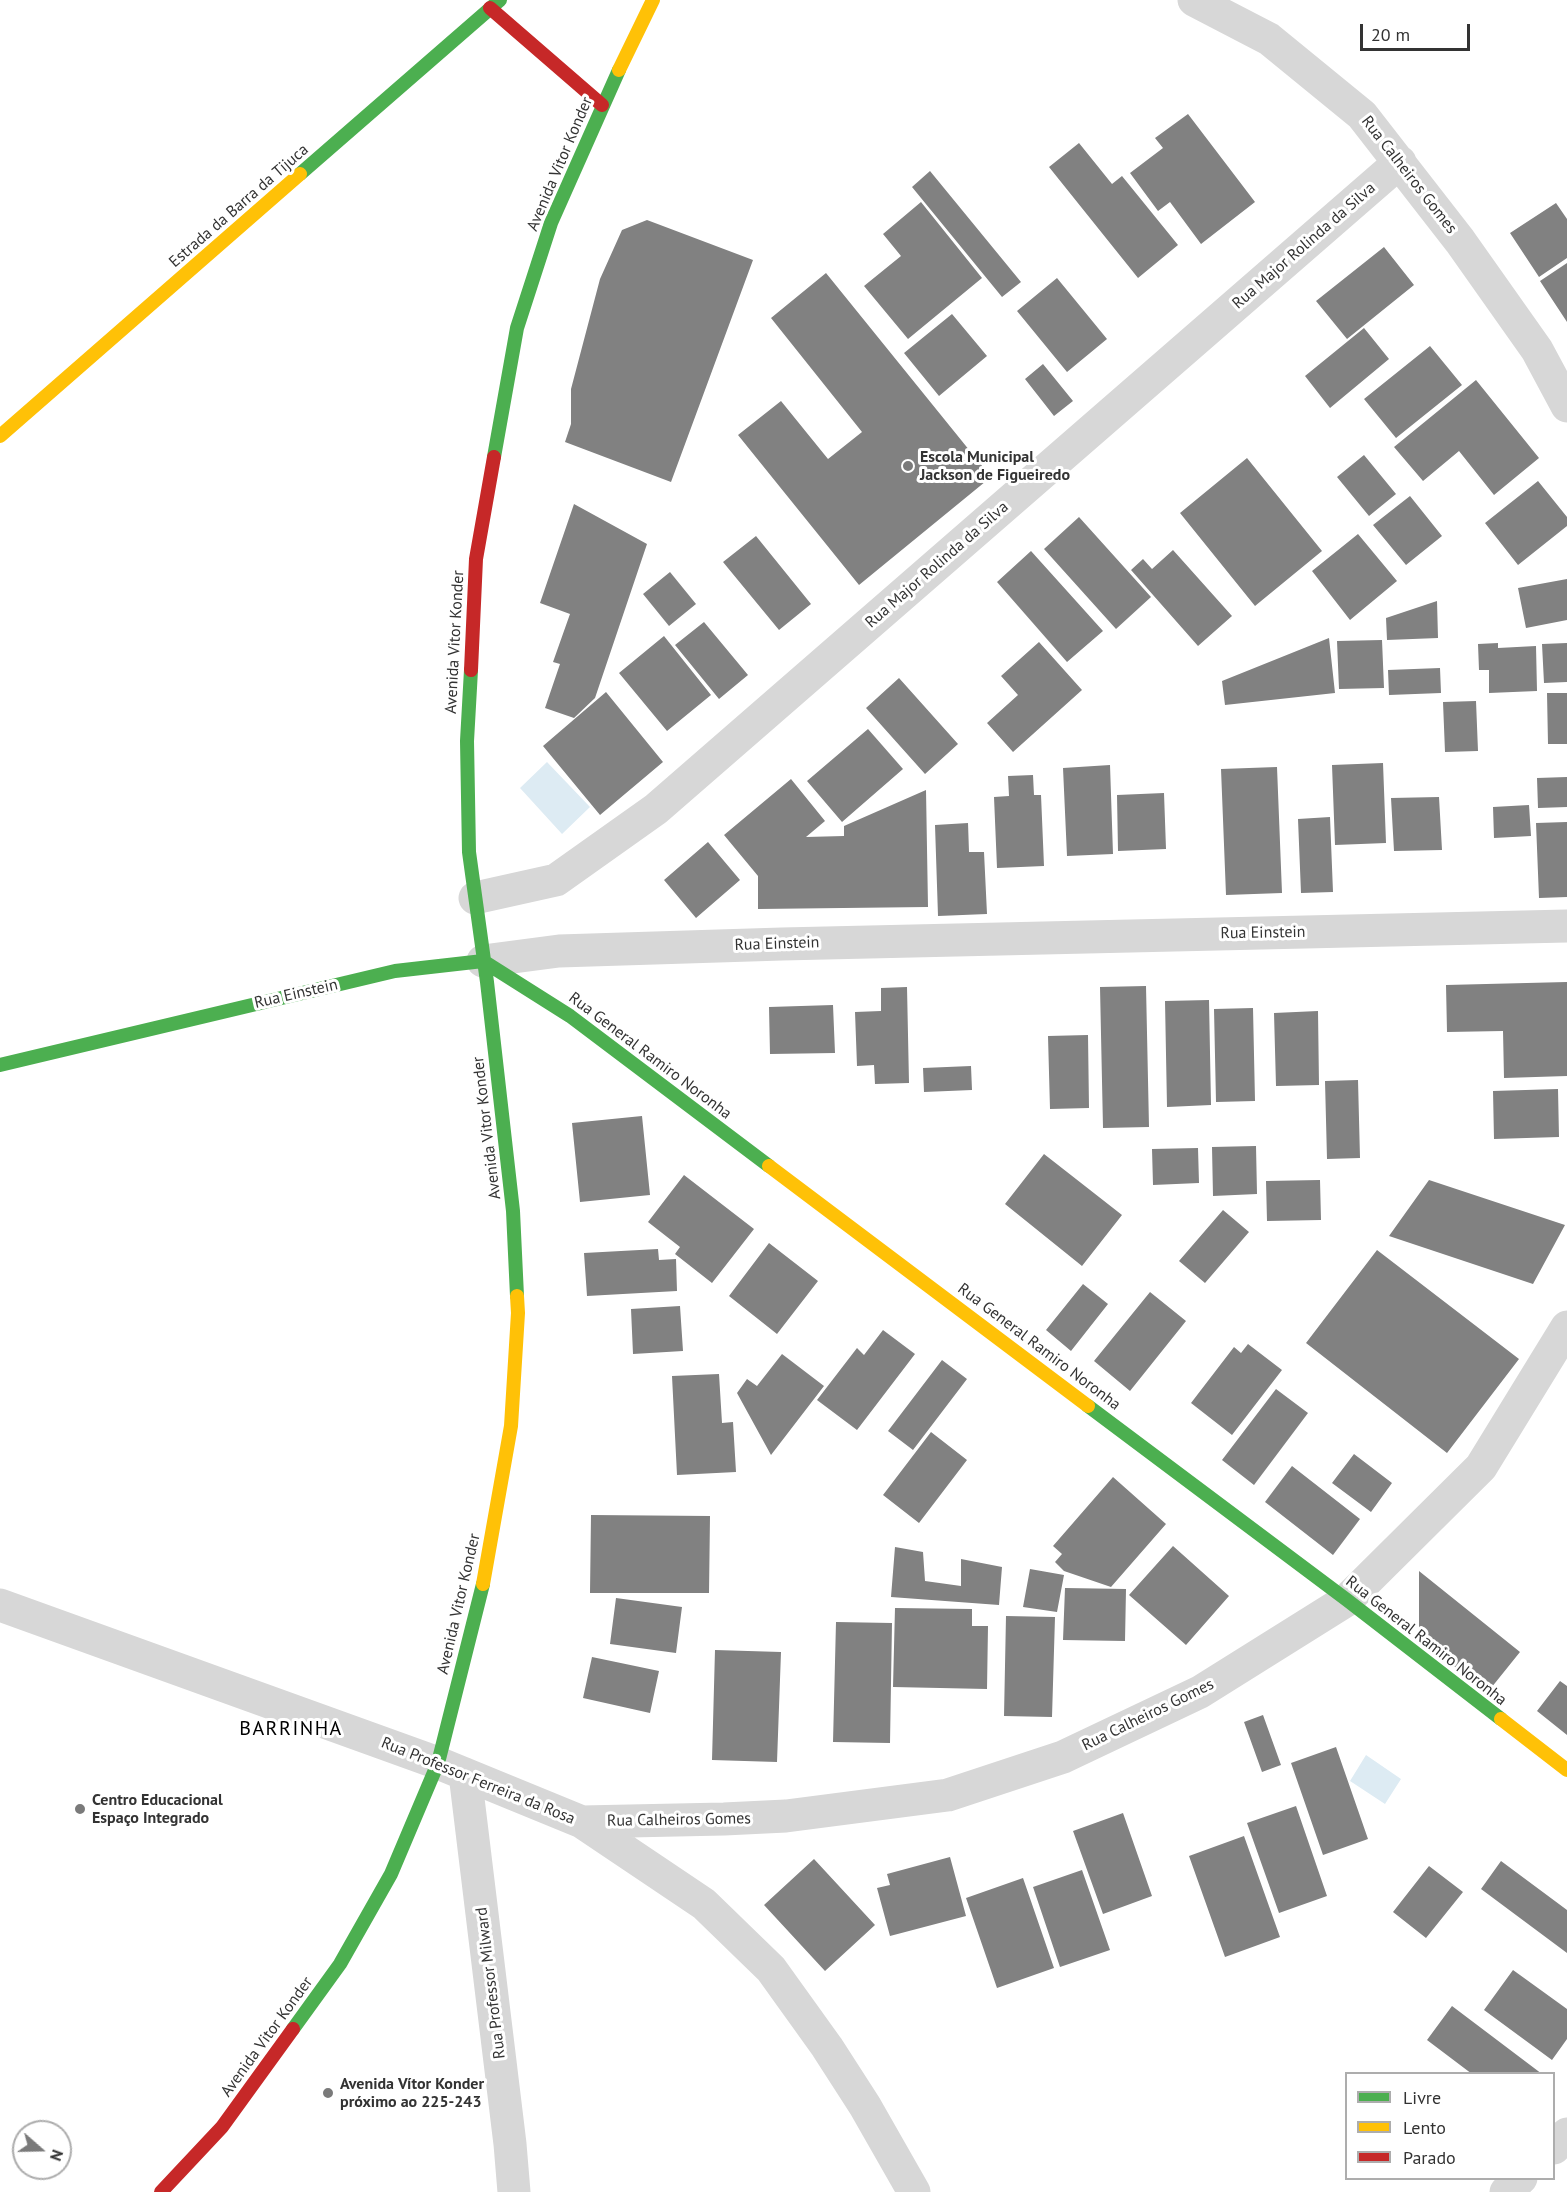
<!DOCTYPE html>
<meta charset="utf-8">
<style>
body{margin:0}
#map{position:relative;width:1567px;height:2192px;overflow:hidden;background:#fff;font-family:"PT Sans",sans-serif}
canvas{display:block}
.legend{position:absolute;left:1345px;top:2072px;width:210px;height:108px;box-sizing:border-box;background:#fff;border:2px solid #adadad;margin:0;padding:8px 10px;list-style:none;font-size:18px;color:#333}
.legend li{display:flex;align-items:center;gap:12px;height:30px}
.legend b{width:30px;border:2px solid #adadad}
.north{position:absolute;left:12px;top:2120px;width:60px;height:60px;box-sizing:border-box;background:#fff;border:2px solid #adadad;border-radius:50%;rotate:110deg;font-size:16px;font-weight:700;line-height:24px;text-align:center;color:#333}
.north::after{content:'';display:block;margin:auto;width:21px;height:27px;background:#7a7a7a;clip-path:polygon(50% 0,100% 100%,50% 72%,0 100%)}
.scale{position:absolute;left:1360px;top:24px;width:110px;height:27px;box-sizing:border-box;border:3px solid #333;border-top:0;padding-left:8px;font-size:18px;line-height:21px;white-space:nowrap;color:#333;-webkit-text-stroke:4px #fff;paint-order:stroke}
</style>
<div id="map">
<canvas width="1567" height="2192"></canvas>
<ul class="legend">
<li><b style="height:8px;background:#4caf50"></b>Livre</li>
<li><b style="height:8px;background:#ffc107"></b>Lento</li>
<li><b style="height:8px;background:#c62828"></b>Parado</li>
</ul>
<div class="north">N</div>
<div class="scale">20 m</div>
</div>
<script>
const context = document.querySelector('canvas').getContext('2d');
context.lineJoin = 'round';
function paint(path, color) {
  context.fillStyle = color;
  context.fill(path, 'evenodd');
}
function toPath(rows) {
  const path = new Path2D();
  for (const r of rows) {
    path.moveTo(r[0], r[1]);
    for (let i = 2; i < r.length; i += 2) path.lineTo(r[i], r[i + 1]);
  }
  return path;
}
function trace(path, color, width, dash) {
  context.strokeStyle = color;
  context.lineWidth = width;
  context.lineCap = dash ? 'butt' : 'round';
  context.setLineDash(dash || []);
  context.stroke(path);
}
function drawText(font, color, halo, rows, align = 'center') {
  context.font = font + ' "PT Sans",sans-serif';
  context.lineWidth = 6;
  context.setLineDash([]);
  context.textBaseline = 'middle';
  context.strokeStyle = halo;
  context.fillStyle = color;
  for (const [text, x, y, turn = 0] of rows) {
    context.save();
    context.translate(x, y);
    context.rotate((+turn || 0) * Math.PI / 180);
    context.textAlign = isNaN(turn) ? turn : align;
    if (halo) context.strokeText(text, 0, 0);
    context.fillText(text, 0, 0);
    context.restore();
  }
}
const water = toPath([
 [547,762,590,807,562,834,520,788],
 [1366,1755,1401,1779,1385,1804,1350,1781]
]);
const building = toPath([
 [1188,114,1255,202,1201,244,1170,202,1158,211,1130,173,1163,148,1155,138],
 [1079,143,1112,184,1122,176,1178,245,1138,278,1049,167],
 [930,171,1021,282,1002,297,912,187],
 [921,202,982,278,908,339,864,286,901,256,883,234],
 [1556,203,1567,219,1567,258,1539,277,1510,233],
 [647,220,753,260,671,482,565,442,571,424,571,389,600,279,622,230],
 [1384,247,1414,285,1347,339,1316,301],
 [1567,263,1567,322,1540,281],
 [826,273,991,477,859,585,738,435,781,401,828,459,862,432,771,318],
 [1057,278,1107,339,1067,372,1017,311],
 [952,314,987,356,939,396,904,353],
 [1364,328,1389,359,1330,408,1305,376],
 [1430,346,1462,385,1396,438,1364,399],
 [1043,364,1073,401,1054,416,1025,379],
 [1476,380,1539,458,1494,495,1459,451,1423,481,1394,447],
 [1364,455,1396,494,1369,516,1337,477],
 [1247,458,1322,551,1255,606,1180,513],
 [1538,481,1567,517,1567,526,1518,565,1485,523],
 [1410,496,1442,536,1406,565,1373,525],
 [574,504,647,544,595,698,574,718,545,708,560,664,553,662,570,614,540,603],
 [1079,517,1151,597,1116,629,1044,549],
 [1358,534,1397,581,1350,620,1312,571],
 [756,536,811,604,779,630,723,562],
 [1173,550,1232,616,1198,646,1131,570,1143,559,1152,569],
 [1031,551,1103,631,1067,662,997,582],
 [670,572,696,604,669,626,643,594],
 [1567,579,1567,620,1526,628,1518,588],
 [1437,601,1438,638,1387,640,1386,618],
 [704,622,748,675,719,699,675,645],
 [664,636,711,695,667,731,619,673],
 [1329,638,1335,693,1225,705,1222,681],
 [1382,640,1384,688,1339,689,1337,641],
 [1039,642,1082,690,1013,752,987,723,1018,695,1001,676],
 [1498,643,1498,648,1536,646,1537,691,1489,693,1489,670,1479,670,1478,644],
 [1567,643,1567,682,1544,683,1542,644],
 [1440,668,1441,693,1389,695,1388,670],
 [899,678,958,744,925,774,866,708],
 [606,692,663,762,600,815,543,746],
 [1547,693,1567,693,1567,744,1548,744],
 [1476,701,1478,751,1445,752,1443,702],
 [868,729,903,769,842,822,807,781],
 [1383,763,1386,843,1335,845,1332,765],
 [1110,765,1113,854,1067,856,1063,768],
 [1277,767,1282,893,1226,895,1221,769],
 [1033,775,1034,795,1041,795,1044,866,997,868,994,797,1009,796,1008,776],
 [1567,777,1567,807,1538,808,1537,778],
 [791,779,825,821,806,837,844,836,844,826,926,790,928,907,758,909,758,876,724,835],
 [1164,793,1166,849,1118,851,1117,795],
 [1439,797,1442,850,1394,851,1391,798],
 [1529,805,1531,836,1494,838,1493,807],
 [1330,817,1333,892,1301,893,1298,819],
 [1567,822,1567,897,1539,898,1536,823],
 [968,823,969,852,984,852,987,914,938,916,935,825],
 [708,842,740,880,696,918,664,880],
 [1567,982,1567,1076,1504,1078,1503,1031,1447,1032,1446,985],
 [1146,986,1149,1127,1103,1128,1100,987],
 [907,987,909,1083,875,1084,874,1065,857,1066,855,1012,881,1011,881,988],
 [1209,1000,1211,1105,1167,1107,1165,1001],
 [833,1005,835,1053,770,1054,769,1007],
 [1253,1008,1255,1101,1216,1102,1214,1009],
 [1318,1011,1319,1085,1276,1086,1274,1013],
 [1088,1035,1089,1108,1050,1109,1048,1036],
 [971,1066,972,1090,924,1092,923,1068],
 [1358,1080,1360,1158,1327,1159,1325,1081],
 [1558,1089,1559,1137,1494,1139,1493,1091],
 [642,1116,650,1195,580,1202,572,1123],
 [1256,1146,1257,1194,1213,1196,1212,1147],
 [1198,1148,1199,1183,1153,1185,1152,1149],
 [1044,1154,1122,1215,1082,1266,1005,1204],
 [684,1175,754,1229,712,1283,675,1254,680,1247,648,1222],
 [1320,1180,1321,1220,1267,1221,1266,1181],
 [1429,1180,1565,1225,1533,1284,1389,1236],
 [1223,1210,1249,1232,1205,1283,1179,1261],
 [769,1243,818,1281,777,1334,729,1296],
 [658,1249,659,1260,676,1259,677,1291,587,1296,584,1253],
 [1377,1250,1519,1359,1447,1453,1306,1343],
 [1083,1284,1108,1304,1071,1351,1046,1330],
 [1150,1292,1186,1321,1130,1391,1094,1361],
 [680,1306,683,1351,633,1354,631,1309],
 [883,1330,915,1354,857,1430,817,1400,857,1348,864,1355],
 [1248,1344,1282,1370,1232,1435,1191,1403,1234,1347,1241,1353],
 [782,1354,824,1386,771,1455,737,1393,747,1379,757,1386],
 [942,1360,967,1379,913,1450,888,1431],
 [719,1374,722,1423,733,1422,736,1472,677,1475,672,1376],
 [1276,1389,1308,1413,1254,1485,1222,1460],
 [931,1432,967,1460,919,1523,883,1495],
 [1354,1454,1392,1483,1371,1512,1332,1483],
 [1292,1466,1360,1519,1333,1555,1265,1502],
 [1113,1477,1166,1524,1111,1587,1064,1571,1055,1562,1062,1554,1053,1546],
 [591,1515,710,1516,709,1593,590,1593],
 [1173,1546,1229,1596,1186,1645,1129,1595],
 [895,1547,923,1552,925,1581,961,1586,961,1559,1002,1567,999,1605,891,1597],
 [1030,1569,1064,1575,1057,1612,1023,1607],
 [1419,1571,1520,1652,1487,1693,1419,1638],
 [1065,1588,1126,1589,1125,1641,1063,1640],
 [616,1598,682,1607,676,1653,610,1644],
 [895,1608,972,1609,972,1626,988,1626,987,1689,893,1687],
 [1006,1616,1055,1617,1052,1717,1004,1716],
 [836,1622,892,1623,890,1743,833,1742],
 [715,1650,781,1652,777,1762,712,1760],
 [592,1657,659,1671,650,1713,583,1698],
 [1560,1681,1567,1686,1567,1735,1537,1711],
 [1263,1715,1281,1765,1262,1772,1244,1722],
 [1336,1747,1368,1839,1323,1855,1291,1763],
 [1296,1806,1327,1896,1279,1913,1247,1823],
 [1123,1813,1152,1896,1103,1914,1073,1831],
 [1244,1836,1280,1937,1225,1957,1189,1856],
 [950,1857,966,1916,890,1936,877,1888,890,1885,887,1874],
 [814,1859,875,1925,825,1971,764,1905],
 [1501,1861,1567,1910,1567,1953,1481,1889],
 [1429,1866,1463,1892,1426,1938,1393,1912],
 [1082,1870,1110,1950,1060,1967,1033,1887],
 [1023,1878,1054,1968,997,1988,966,1898],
 [1513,1970,1567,2009,1567,2039,1552,2060,1484,2010],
 [1452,2006,1542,2074,1472,2074,1427,2040]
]);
const street = toPath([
 [1194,0,1269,39,1362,115,1460,241,1537,350,1567,406],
 [475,898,556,880,656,809,1400,162],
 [483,961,559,951,782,944,1567,926],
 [0,1605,438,1763,582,1822,704,1904,771,1969,827,2047,865,2106,914,2192],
 [465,1774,510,2144,514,2192],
 [582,1822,724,1819,786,1816,948,1795,1063,1757,1200,1692,1347,1600,1481,1467,1567,1327],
 [1554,2148,1567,2134],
 [1506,2192,1521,2178]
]);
const fast = toPath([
 [300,174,500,0],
 [494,457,517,328,551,223,619,70],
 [471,670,467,741,469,852,487,982,513,1211,517,1296],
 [483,961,570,1016,769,1166],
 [0,1065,395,971,483,961],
 [1088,1406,1347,1600,1501,1719],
 [293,2029,340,1964,391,1874,438,1763,483,1584]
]);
const slow = toPath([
 [619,70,653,0],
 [0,436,300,174],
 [769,1166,1088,1406],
 [483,1584,511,1426,518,1313,517,1296],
 [1501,1719,1567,1770]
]);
const jam = toPath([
 [490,8,602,105],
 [471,670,476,559,494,457],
 [161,2192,222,2127,293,2029]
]);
const markers = [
 [908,466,6,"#7a7a7a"],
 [80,1809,6,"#7a7a7a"],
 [328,2093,6,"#7a7a7a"]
];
const streetNames = [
 ["Avenida Vitor Konder",560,164,-67],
 ["Rua Calheiros Gomes",1409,175,52],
 ["Estrada da Barra da Tijuca",239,206,-41],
 ["Rua Major Rolinda da Silva",1304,246,-41],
 ["Rua Major Rolinda da Silva",937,565,-41],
 ["Avenida Vitor Konder",455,642,-87],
 ["Rua Einstein",1263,933,-1],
 ["Rua Einstein",777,944,-2],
 ["Rua Einstein",296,994,-13],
 ["Rua General Ramiro Noronha",650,1056,37],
 ["Avenida Vitor Konder",487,1128,-97],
 ["Rua General Ramiro Noronha",1039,1347,37],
 ["Avenida Vitor Konder",459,1604,-77],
 ["Rua General Ramiro Noronha",1426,1641,38],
 ["Rua Calheiros Gomes",1148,1715,-26],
 ["Rua Professor Ferreira da Rosa",478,1781,22],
 ["Rua Calheiros Gomes",679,1820,-1],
 ["Rua Professor Milward",491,1983,-97],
 ["Avenida Vitor Konder",267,2037,-54]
];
const poiNames = [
 ["Escola Municipal",920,457],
 ["Jackson de Figueiredo",920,475],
 ["Centro Educacional",92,1800],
 ["Espaço Integrado",92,1818],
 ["Avenida Vítor Konder",340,2084],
 ["próximo ao 225-243",340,2102]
];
const quarterNames = [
 ["BARRINHA",291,1729]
];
paint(water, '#ddebf3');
paint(building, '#818181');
trace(street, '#d7d7d7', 33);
trace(fast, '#4caf50', 14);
trace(slow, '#ffc107', 14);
trace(jam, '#c62828', 14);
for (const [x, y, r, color] of markers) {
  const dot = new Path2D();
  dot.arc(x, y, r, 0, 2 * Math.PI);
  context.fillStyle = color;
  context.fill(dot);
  trace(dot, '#fff', 2);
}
drawText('16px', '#333', '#fff', streetNames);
drawText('bold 16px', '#333', '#fff', poiNames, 'left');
context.letterSpacing = '1.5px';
drawText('20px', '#000', '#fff', quarterNames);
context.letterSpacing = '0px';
</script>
